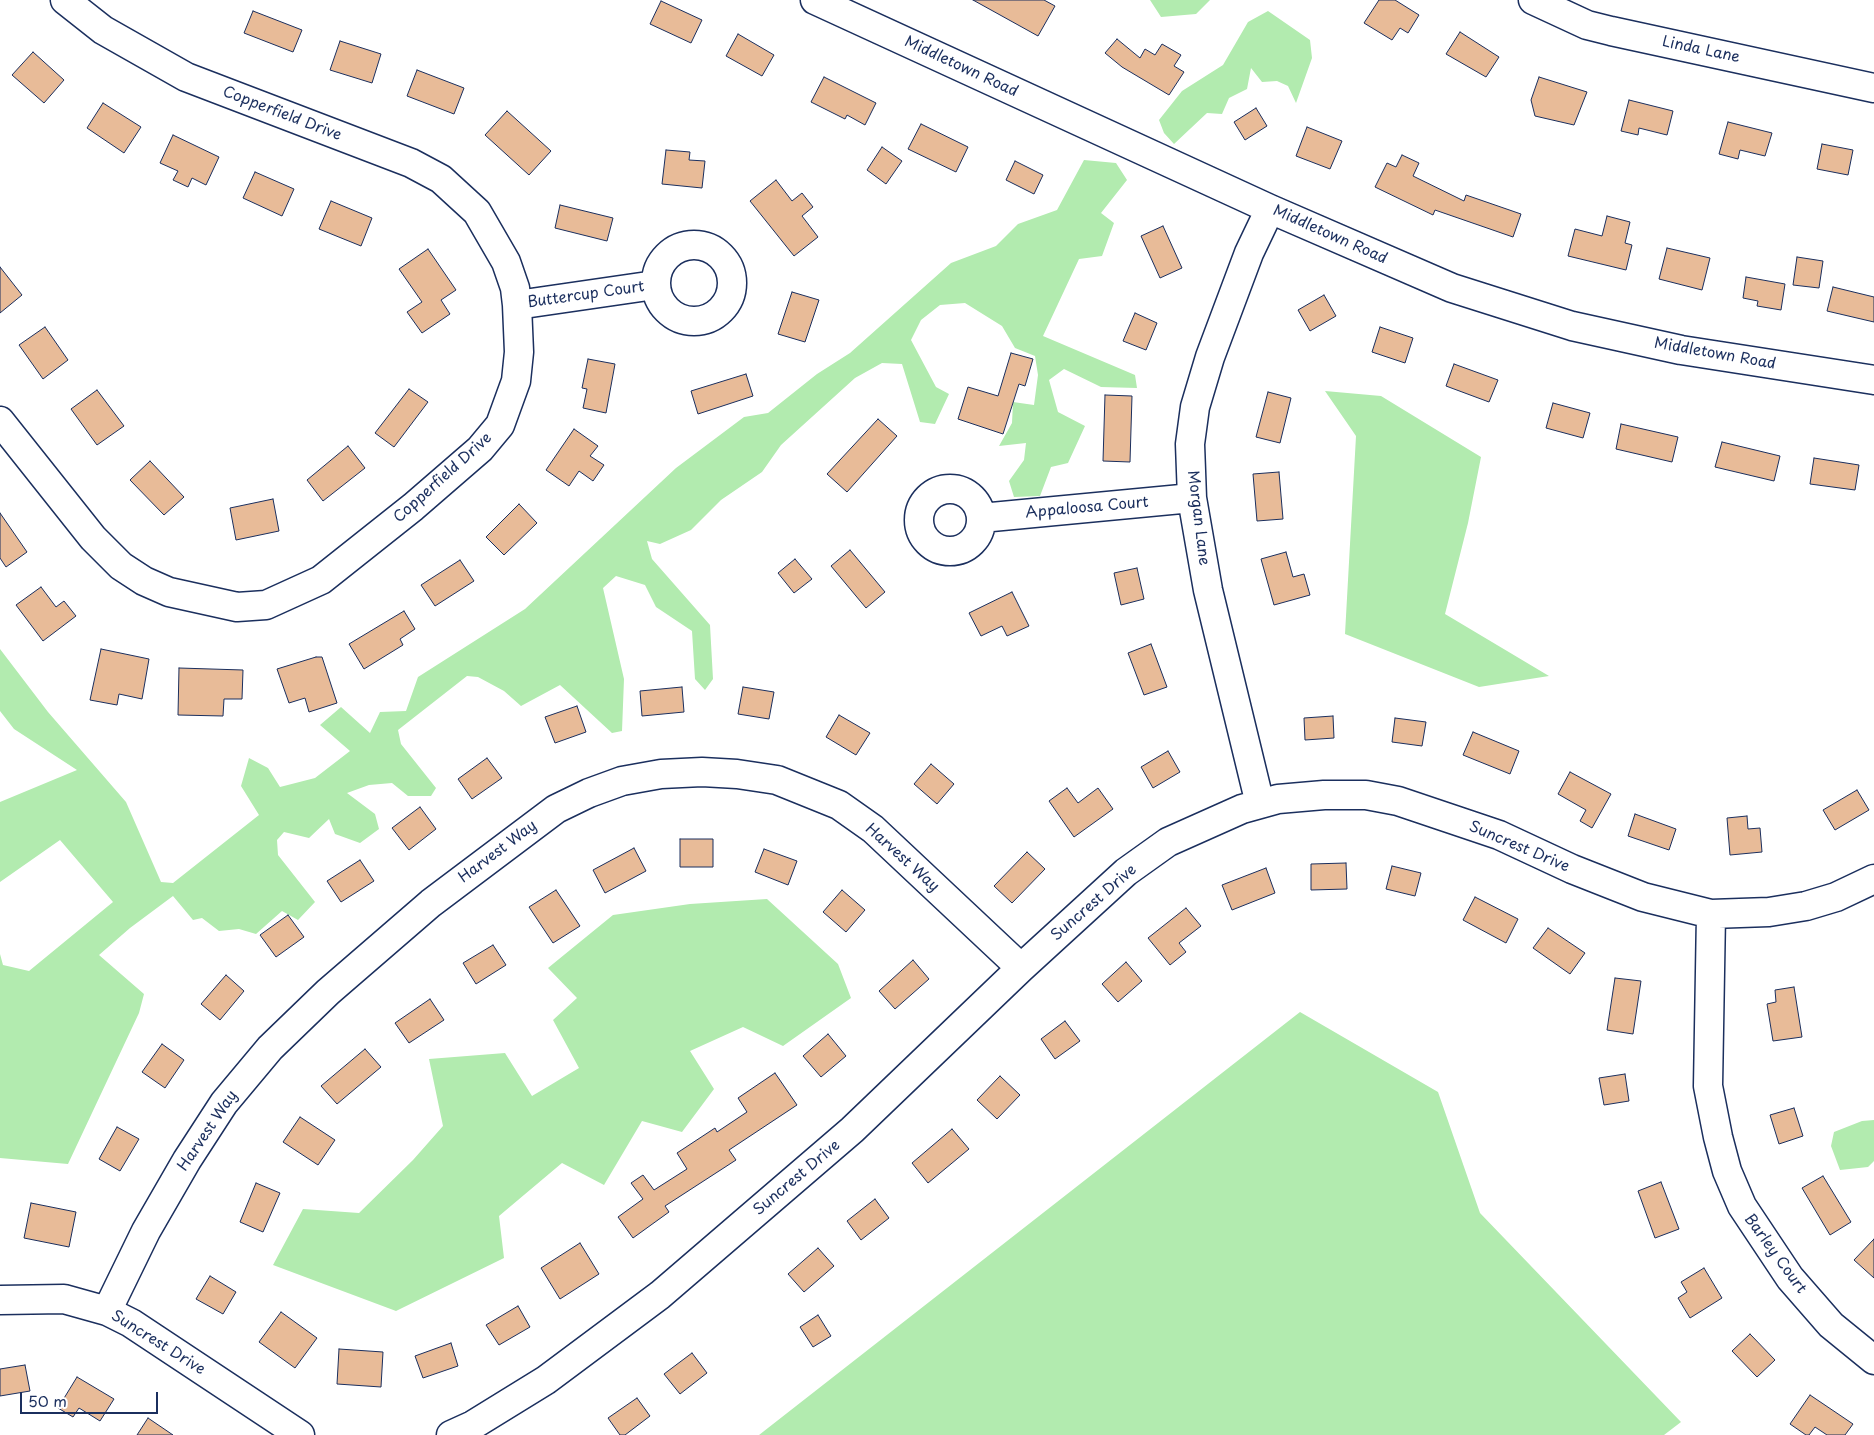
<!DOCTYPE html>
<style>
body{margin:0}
#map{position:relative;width:1874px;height:1435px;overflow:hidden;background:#fff;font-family:"Playpen Sans",sans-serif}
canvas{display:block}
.scale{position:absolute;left:20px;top:1392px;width:138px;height:22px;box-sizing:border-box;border:2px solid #1b2f5e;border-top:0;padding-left:6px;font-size:15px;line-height:18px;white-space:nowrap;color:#1b2f5e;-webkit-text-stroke:4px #fff;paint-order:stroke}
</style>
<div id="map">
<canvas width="1874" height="1435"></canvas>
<div class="scale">50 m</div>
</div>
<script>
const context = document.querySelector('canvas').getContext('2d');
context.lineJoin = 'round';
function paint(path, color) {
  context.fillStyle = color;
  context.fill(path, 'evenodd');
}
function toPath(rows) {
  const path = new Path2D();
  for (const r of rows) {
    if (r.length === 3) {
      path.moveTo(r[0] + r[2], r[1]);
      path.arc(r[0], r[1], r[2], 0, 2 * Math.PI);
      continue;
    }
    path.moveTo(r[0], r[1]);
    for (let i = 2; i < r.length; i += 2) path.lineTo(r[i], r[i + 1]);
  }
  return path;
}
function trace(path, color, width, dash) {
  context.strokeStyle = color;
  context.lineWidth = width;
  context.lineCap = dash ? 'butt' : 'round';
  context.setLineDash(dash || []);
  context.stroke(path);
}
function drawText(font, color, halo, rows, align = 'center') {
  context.font = font + ' "Playpen Sans",sans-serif';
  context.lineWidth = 5;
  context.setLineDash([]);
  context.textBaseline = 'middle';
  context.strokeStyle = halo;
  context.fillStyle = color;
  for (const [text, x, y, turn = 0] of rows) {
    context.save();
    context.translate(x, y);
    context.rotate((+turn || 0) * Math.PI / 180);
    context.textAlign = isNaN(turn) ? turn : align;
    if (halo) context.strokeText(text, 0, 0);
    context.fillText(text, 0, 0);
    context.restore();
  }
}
const green = toPath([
 [1150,0,1210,0,1196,14,1161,17],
 [1268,11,1310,40,1312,58,1296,103,1288,86,1277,81,1262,82,1251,68,1247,89,1229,98,1222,114,1207,113,1174,144,1164,133,1159,120,1182,91,1223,65,1248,22],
 [1084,160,1116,163,1127,180,1101,213,1114,223,1102,256,1079,259,1043,336,1135,375,1137,388,1101,387,1064,369,1049,380,1058,412,1085,426,1068,463,1051,467,1040,496,1014,497,1009,481,1024,460,1026,443,999,446,1012,423,1013,402,1034,405,1038,375,1035,356,1015,348,1002,326,965,303,940,305,921,320,911,340,936,387,949,394,935,424,920,422,902,364,882,363,855,378,781,445,762,472,721,500,691,530,660,544,647,541,652,559,710,625,713,679,705,690,695,679,692,631,656,607,645,585,616,576,603,588,624,679,622,731,612,733,560,685,521,706,504,691,478,677,467,676,398,730,401,744,436,788,431,796,408,796,392,783,369,785,347,793,375,814,379,829,360,843,335,834,329,819,309,838,284,832,277,840,278,855,315,902,298,920,282,911,256,934,239,929,219,931,202,918,193,920,173,896,130,928,99,955,144,994,139,1013,68,1164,0,1158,0,954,3,965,29,971,113,902,60,840,0,882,0,802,77,770,14,729,0,711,0,649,48,712,126,802,161,882,173,883,259,815,241,786,249,758,268,768,280,787,315,778,350,751,320,725,341,707,370,733,380,712,406,711,418,677,525,609,676,468,744,417,768,413,817,374,850,353,951,263,996,246,1018,224,1057,210],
 [1325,391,1381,396,1481,457,1468,523,1445,614,1549,676,1479,687,1345,634,1356,436],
 [767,899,838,964,851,998,783,1046,743,1027,690,1051,714,1089,682,1132,642,1121,604,1185,562,1163,499,1216,504,1258,396,1311,273,1265,303,1209,359,1213,413,1160,443,1126,429,1059,505,1053,532,1096,579,1068,553,1020,577,998,548,968,613,915,690,904],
 [1300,1012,1438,1092,1480,1213,1681,1422,1664,1435,759,1435],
 [1874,1120,1874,1161,1868,1167,1840,1170,1831,1146,1834,1132,1862,1121]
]);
const building = toPath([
 [973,0,1044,0,1055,6,1038,36,973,0],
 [1379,0,1395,0,1419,15,1408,33,1400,28,1392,40,1364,23,1379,0],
 [661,1,702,20,691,43,650,24,661,1],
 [253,11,302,30,293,52,244,33,253,11],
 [1460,32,1499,57,1486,77,1446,54,1460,32],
 [738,34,774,55,762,76,726,56,738,34],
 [1117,39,1140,58,1145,49,1155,55,1162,44,1181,55,1174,66,1184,72,1169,95,1122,67,1105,53,1117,39],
 [340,41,381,54,372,83,330,70,340,41],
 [33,52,64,80,44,103,12,75,33,52],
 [417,70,464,88,454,114,407,96,417,70],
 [824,77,876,103,865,125,847,115,845,119,811,102,824,77],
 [1539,77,1587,92,1574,125,1535,116,1531,100,1539,77],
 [1629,100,1673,111,1667,135,1639,128,1638,135,1621,131,1629,100],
 [103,103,141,127,124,153,87,128,103,103],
 [1256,108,1267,126,1245,140,1234,122,1256,108],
 [507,111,551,151,529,175,485,135,507,111],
 [1728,122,1772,133,1765,156,1740,150,1738,159,1719,154,1728,122],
 [921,124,968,147,956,172,908,149,921,124],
 [1307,127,1342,141,1330,169,1296,156,1307,127],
 [173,135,219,157,206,185,192,178,188,187,173,180,178,171,160,163,173,135],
 [1822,144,1853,150,1848,175,1817,169,1822,144],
 [882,147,902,161,886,184,867,170,882,147],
 [666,150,690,152,689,160,705,161,702,188,662,184,666,150],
 [1402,155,1419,163,1413,176,1464,201,1466,195,1521,214,1513,237,1435,210,1433,215,1375,187,1387,163,1396,167,1402,155],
 [1015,161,1043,175,1034,194,1006,180,1015,161],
 [255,172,294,189,282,216,243,198,255,172],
 [776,180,792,201,802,193,813,207,802,216,818,237,794,256,750,201,776,180],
 [331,201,372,218,361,246,319,229,331,201],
 [560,205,613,218,607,241,555,228,560,205],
 [1607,216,1630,222,1625,243,1632,245,1626,270,1568,256,1575,229,1602,236,1607,216],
 [1163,226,1182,268,1160,278,1141,236,1163,226],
 [1667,248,1710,258,1702,290,1659,279,1667,248],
 [428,249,456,290,441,300,450,314,422,333,407,312,422,302,399,269,428,249],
 [1797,257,1823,261,1819,288,1793,285,1797,257],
 [0,267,22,295,0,313,0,267],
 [1746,277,1785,284,1781,310,1757,306,1758,301,1743,298,1746,277],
 [1833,287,1874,297,1874,322,1827,311,1833,287],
 [792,292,819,300,805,342,778,334,792,292],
 [1324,295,1336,316,1310,331,1298,310,1324,295],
 [1135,313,1157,323,1146,350,1123,341,1135,313],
 [45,327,68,360,43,379,19,345,45,327],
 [1380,327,1413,338,1405,363,1372,352,1380,327],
 [1011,353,1033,359,1025,386,1019,384,1003,434,958,419,968,387,998,396,1011,353],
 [588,359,615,364,606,413,583,408,587,389,582,388,588,359],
 [1454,364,1498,380,1489,402,1446,386,1454,364],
 [746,374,753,396,698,414,691,391,746,374],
 [409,389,428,402,394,447,375,433,409,389],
 [97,390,124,426,97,445,71,409,97,390],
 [1268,392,1291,398,1280,443,1256,437,1268,392],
 [1105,395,1132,396,1130,462,1103,461,1105,395],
 [1553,403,1590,413,1583,438,1546,428,1553,403],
 [878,419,897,436,847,492,827,474,878,419],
 [1621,424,1678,437,1672,462,1616,449,1621,424],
 [574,429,598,446,590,456,604,465,593,481,579,471,569,486,546,470,574,429],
 [1722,442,1780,456,1774,481,1715,467,1722,442],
 [348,446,365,468,323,501,307,480,348,446],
 [1814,458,1859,465,1855,490,1810,484,1814,458],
 [150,461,184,497,164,515,130,480,150,461],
 [1279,472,1283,519,1257,521,1253,474,1279,472],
 [273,499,279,531,236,540,230,508,273,499],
 [519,504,537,523,504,555,486,537,519,504],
 [0,513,27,552,6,567,0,558,0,513],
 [850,550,885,592,866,608,831,566,850,550],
 [1286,552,1293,577,1304,574,1310,595,1274,605,1261,559,1286,552],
 [795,559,812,579,794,593,778,573,795,559],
 [460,560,474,581,435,606,421,585,460,560],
 [1137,568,1144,599,1121,605,1114,573,1137,568],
 [41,587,56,607,64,601,76,616,43,641,16,605,41,587],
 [1012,592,1029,626,1007,636,1002,626,981,636,969,613,1012,592],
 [404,611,415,629,400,639,403,645,364,669,349,644,404,611],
 [1151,644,1167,687,1144,695,1128,653,1151,644],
 [101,649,149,659,142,699,119,694,117,705,90,700,101,649],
 [316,657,322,657,337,703,309,712,305,698,289,703,277,669,316,657],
 [179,668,243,670,242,699,224,699,223,716,178,715,179,668],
 [682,687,684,712,642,716,640,691,682,687],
 [743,687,774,692,769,719,738,714,743,687],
 [577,706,586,732,555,743,545,717,577,706],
 [839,715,870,733,856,755,826,737,839,715],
 [1333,716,1334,738,1305,740,1304,718,1333,716],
 [1395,718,1426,722,1422,746,1392,742,1395,718],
 [1473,732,1519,751,1510,774,1463,755,1473,732],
 [1168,751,1180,772,1153,788,1141,767,1168,751],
 [487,758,502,778,472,799,458,779,487,758],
 [931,764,954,784,937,804,914,784,931,764],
 [1570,772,1611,794,1592,828,1580,821,1586,810,1558,794,1570,772],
 [1067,788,1078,803,1098,788,1113,809,1074,837,1049,801,1067,788],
 [1857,790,1869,810,1835,830,1823,810,1857,790],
 [420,807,436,829,409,850,392,828,420,807],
 [1635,814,1676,829,1669,850,1628,836,1635,814],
 [1747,816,1748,829,1760,828,1762,852,1730,855,1727,818,1747,816],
 [680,839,713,839,713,867,680,867,680,839],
 [634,848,646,871,605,893,593,870,634,848],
 [764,849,797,861,788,885,755,872,764,849],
 [1027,852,1045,869,1012,903,994,886,1027,852],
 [360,860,374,881,341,902,327,881,360,860],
 [1346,863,1347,889,1311,890,1311,864,1346,863],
 [1392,866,1421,873,1415,896,1386,889,1392,866],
 [1266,868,1275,893,1232,910,1222,885,1266,868],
 [556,890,580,926,553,943,529,907,556,890],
 [842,890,865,910,846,932,823,912,842,890],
 [1475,897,1518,919,1506,943,1463,920,1475,897],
 [1186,908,1201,926,1179,943,1186,952,1170,965,1148,938,1186,908],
 [288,915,304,937,276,957,260,935,288,915],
 [1548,928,1585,953,1570,974,1533,948,1548,928],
 [493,945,506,965,476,984,463,963,493,945],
 [913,960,929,979,895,1009,879,991,913,960],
 [1126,962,1142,981,1118,1002,1102,984,1126,962],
 [226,975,244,991,220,1020,201,1004,226,975],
 [1615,978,1641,981,1633,1034,1607,1030,1615,978],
 [1794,987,1802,1037,1773,1041,1767,1004,1776,1002,1775,990,1794,987],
 [430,999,444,1020,409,1043,395,1023,430,999],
 [1065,1021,1080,1041,1055,1059,1041,1039,1065,1021],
 [828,1034,846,1056,821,1077,803,1056,828,1034],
 [162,1044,184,1060,165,1088,142,1072,162,1044],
 [365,1049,381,1067,337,1104,321,1086,365,1049],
 [775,1073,797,1105,729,1150,736,1160,665,1206,669,1212,633,1238,618,1217,643,1199,631,1183,643,1175,654,1190,687,1169,677,1153,715,1128,717,1132,747,1112,738,1098,775,1073],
 [1625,1074,1629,1101,1604,1105,1599,1078,1625,1074],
 [1000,1076,1020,1095,997,1119,977,1100,1000,1076],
 [1794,1108,1803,1136,1779,1144,1770,1115,1794,1108],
 [300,1117,335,1140,318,1165,283,1142,300,1117],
 [117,1127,139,1139,120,1171,99,1159,117,1127],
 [952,1129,969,1149,928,1183,912,1163,952,1129],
 [1823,1176,1851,1222,1830,1235,1802,1188,1823,1176],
 [1661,1182,1679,1229,1655,1238,1638,1191,1661,1182],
 [256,1183,280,1193,263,1232,240,1222,256,1183],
 [875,1199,889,1218,861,1240,847,1221,875,1199],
 [31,1203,76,1212,69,1247,24,1238,31,1203],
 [1874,1239,1874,1278,1854,1260,1874,1239],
 [580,1243,599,1274,560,1299,541,1268,580,1243],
 [818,1248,834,1266,804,1292,788,1274,818,1248],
 [1704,1268,1722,1298,1690,1318,1678,1298,1687,1292,1681,1282,1704,1268],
 [210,1276,236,1292,223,1314,196,1299,210,1276],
 [518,1306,530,1327,499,1345,486,1325,518,1306],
 [281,1312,317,1338,295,1368,259,1342,281,1312],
 [818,1315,831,1336,813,1347,800,1327,818,1315],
 [1750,1334,1775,1360,1757,1377,1732,1351,1750,1334],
 [451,1343,458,1366,423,1378,415,1356,451,1343],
 [339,1349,383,1352,381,1387,337,1384,339,1349],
 [692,1353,707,1373,680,1394,664,1374,692,1353],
 [25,1365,30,1391,0,1396,0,1369,25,1365],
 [77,1377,114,1399,100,1421,79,1408,73,1417,58,1408,77,1377],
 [1810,1395,1853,1424,1845,1435,1827,1435,1815,1427,1809,1435,1806,1435,1790,1424,1810,1395],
 [637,1398,650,1416,625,1435,620,1435,608,1418,637,1398],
 [148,1418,173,1435,137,1435,148,1418]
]);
const minor = toPath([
 [815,0,1270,209,1452,288,1572,326,1681,350,1874,380],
 [1533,0,1587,25,1611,31,1874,88],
 [694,283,38],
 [517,305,655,285],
 [0,421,93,538,121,566,144,581,169,592,237,607,266,605,321,580,413,507,480,449,500,425,516,381,519,352,517,305,515,288,506,262,477,212,441,179,411,163,186,77,103,30,65,0],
 [950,520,31],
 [981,518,1192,498],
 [1260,804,1208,590,1192,498,1190,444,1195,407,1210,357,1249,253,1270,209],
 [1711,914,1708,1086,1718,1137,1727,1171,1742,1206,1790,1278,1831,1325,1874,1360],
 [0,1300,64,1299,107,1311,131,1323,300,1435],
 [107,1311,146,1231,187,1160,224,1103,270,1048,328,992,431,903,556,809,589,793,622,781,661,774,702,772,737,774,777,780,839,805,873,829,1021,968],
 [451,1435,473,1425,546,1380,660,1295,852,1130,1021,968,1126,872,1168,842,1242,809,1278,799,1324,795,1366,795,1398,801,1499,835,1572,869,1643,897,1711,914,1769,912,1806,906,1836,897,1874,879]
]);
const streetNames = [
 ["Linda Lane",1701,50,12],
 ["Middletown Road",961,67,25],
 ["Copperfield Drive",282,114,21],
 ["Middletown Road",1330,235,24],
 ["Buttercup Court",586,295,-8],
 ["Middletown Road",1715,354,10],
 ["Copperfield Drive",443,478,-42],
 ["Appaloosa Court",1087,508,-5],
 ["Morgan Lane",1198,518,83],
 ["Suncrest Drive",1519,847,23],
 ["Harvest Way",498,852,-37],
 ["Harvest Way",902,858,42],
 ["Suncrest Drive",1094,903,-41],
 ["Harvest Way",208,1131,-56],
 ["Suncrest Drive",797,1178,-40],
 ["Barley Court",1775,1254,54],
 ["Suncrest Drive",158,1343,32]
];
paint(green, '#b2ebaf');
paint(building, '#e8bb98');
trace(building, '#1b2f5e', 1);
trace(minor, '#1b2f5e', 31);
trace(minor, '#fff', 28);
drawText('15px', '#1b2f5e', '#fff', streetNames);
</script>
